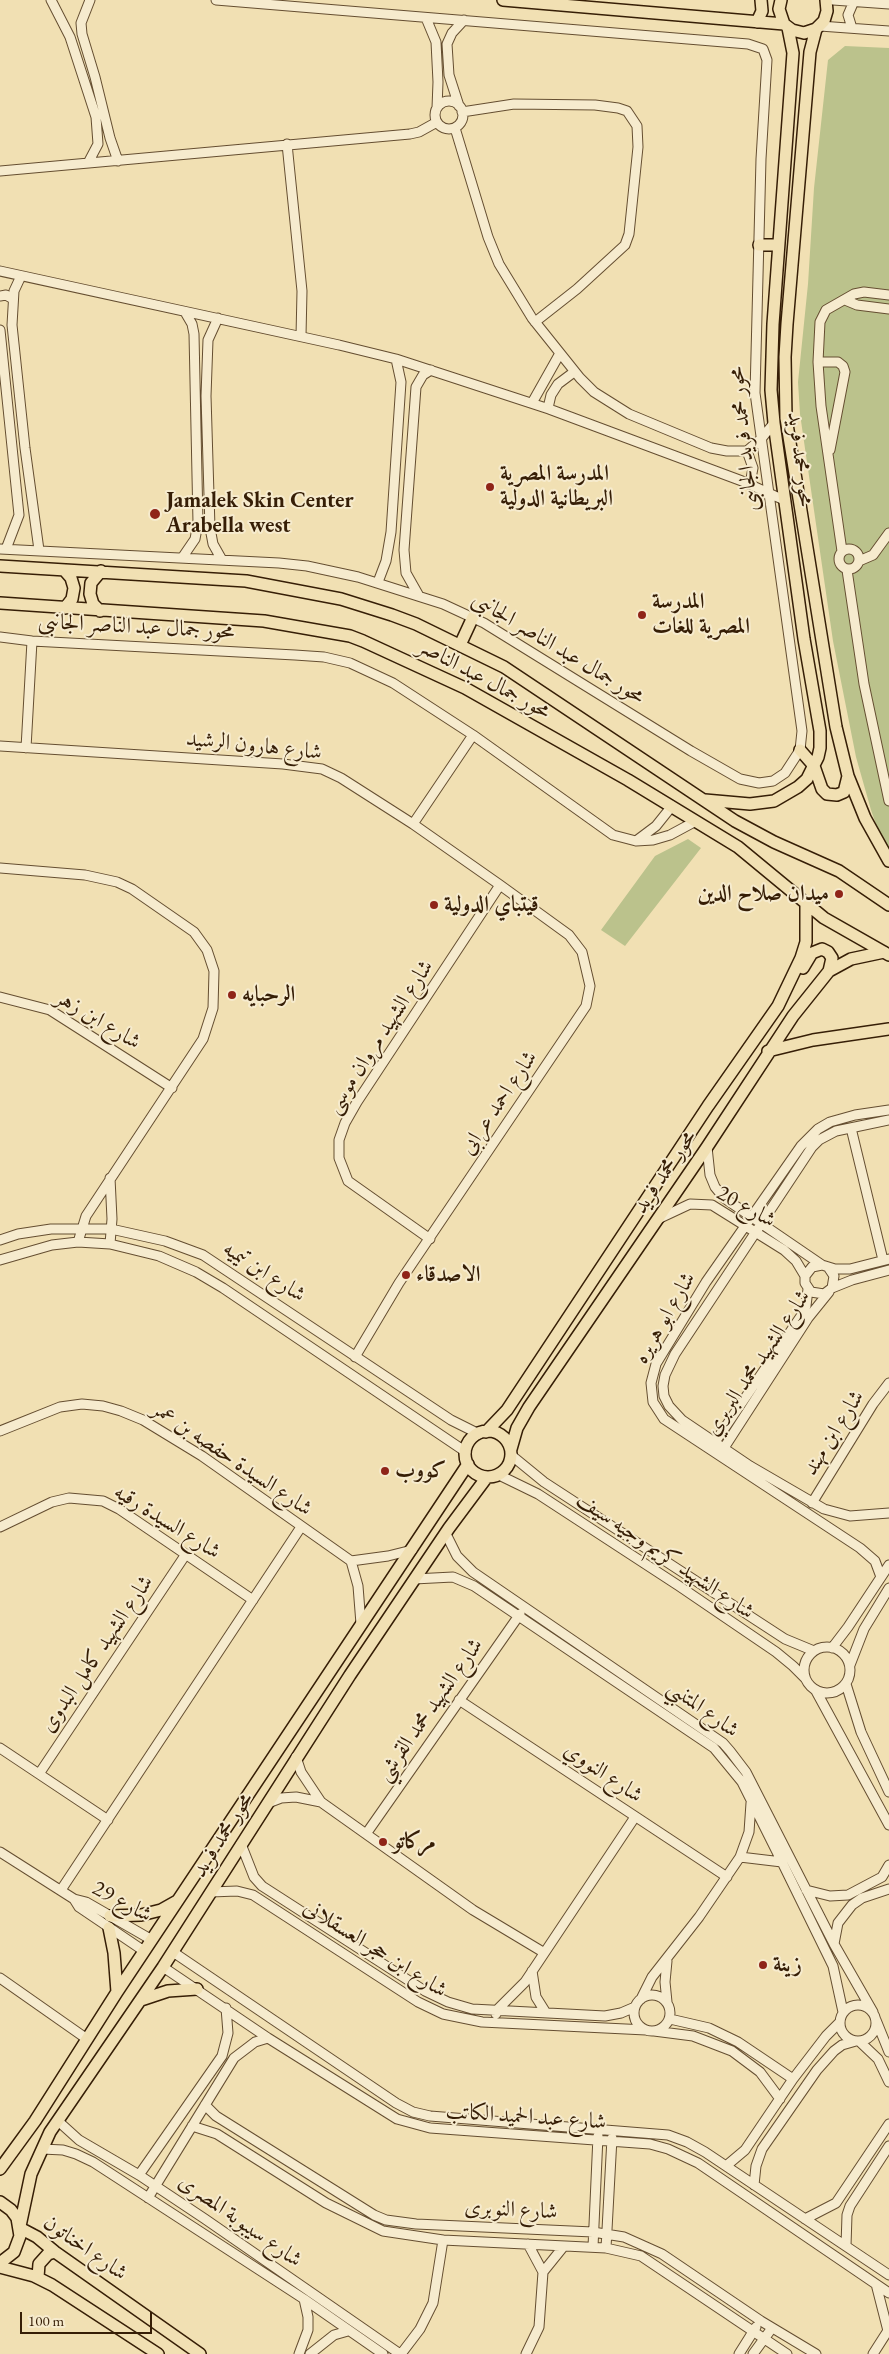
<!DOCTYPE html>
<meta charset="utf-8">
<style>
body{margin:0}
#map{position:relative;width:889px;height:2354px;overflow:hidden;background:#f1e0b3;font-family:"EB Garamond",serif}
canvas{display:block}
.scale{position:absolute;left:20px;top:2312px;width:132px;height:22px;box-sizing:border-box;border:2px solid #361e06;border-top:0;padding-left:6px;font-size:15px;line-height:18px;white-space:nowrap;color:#361e06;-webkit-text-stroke:4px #f6ebce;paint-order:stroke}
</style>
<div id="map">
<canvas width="889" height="2354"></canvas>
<div class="scale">100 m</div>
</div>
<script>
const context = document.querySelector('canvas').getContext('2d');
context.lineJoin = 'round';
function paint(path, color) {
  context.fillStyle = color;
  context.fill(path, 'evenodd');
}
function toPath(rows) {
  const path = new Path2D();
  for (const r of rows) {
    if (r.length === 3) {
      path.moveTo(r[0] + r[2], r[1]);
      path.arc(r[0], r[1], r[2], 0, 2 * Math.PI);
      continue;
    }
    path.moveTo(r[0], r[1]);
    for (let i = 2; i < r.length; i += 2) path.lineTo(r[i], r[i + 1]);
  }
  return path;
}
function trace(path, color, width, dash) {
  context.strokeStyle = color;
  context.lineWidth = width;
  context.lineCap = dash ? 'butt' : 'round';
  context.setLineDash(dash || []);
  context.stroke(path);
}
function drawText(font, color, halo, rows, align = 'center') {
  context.font = font + ' "EB Garamond",Amiri,serif';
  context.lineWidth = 4;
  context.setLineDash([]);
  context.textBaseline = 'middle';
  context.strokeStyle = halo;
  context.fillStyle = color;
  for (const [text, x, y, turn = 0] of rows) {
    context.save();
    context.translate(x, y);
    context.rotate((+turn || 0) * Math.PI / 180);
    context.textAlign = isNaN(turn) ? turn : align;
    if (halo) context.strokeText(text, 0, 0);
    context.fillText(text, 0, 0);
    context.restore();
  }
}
const green = toPath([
 [845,46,889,48,889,850,879,833,871,810,856,757,833,641,800,414,798,382,808,284,814,188,828,60],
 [688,839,701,848,625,946,601,930,655,856]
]);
const minor = toPath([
 [51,0,70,37,96,117,98,144,88,163],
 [90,0,81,23,82,34,95,77,110,138,118,161],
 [833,0,889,4],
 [426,18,436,42,438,82,437,108],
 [820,26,889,31],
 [852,28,848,15,854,1],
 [449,115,14],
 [459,106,449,75,447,44,452,33,464,20],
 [462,112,514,104,595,105,618,108,627,111,637,126,638,147,629,234,625,245,577,289,535,322],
 [455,128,488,237,499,264,532,318,580,378,594,392,629,414,711,448,727,451,747,451,761,439,774,423],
 [287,144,302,291,301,336],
 [0,171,410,134,419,132,437,122],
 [0,271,339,345,396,359,549,409,742,481,784,500],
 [21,276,14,291,12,325,25,448,39,550],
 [0,296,6,295,13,299],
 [845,300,857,305,889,309],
 [218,318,208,340,206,396,210,528,213,544,222,560],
 [0,330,19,515,6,549],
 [818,362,838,362,843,366,845,372,830,450],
 [532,403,559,355],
 [548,408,551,395,558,384,574,372],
 [747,451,753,468,750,484],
 [849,559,10],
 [0,549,279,563,307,566,358,577,443,604,484,623,691,751,740,779,759,783,773,781,785,773,800,750,802,731,755,393,761,159,767,60,763,49,748,44,216,0],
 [842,551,821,406,818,362,820,322,826,310,854,294,864,292,889,295],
 [182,558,195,539,198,523,194,334,192,324,185,312],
 [859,561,873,555,889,533],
 [847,570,864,684,889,801],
 [378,582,386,561,391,532,401,382,396,359],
 [419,596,406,573,404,550,416,387,423,375,431,370],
 [0,637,32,641,295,655,324,657,350,663,393,683,473,735,613,835,636,841,653,840,670,835,696,821],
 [0,746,283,764,322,769,341,778,413,824,500,885,569,935,582,952,590,986,586,1006,399,1283,355,1357],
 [26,748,32,641],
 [413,824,473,735],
 [636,841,656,826,672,806],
 [0,868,85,875,117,882,132,889,194,932,207,950,214,971,213,1008,203,1039,86,1216,78,1242],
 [0,997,50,1010,172,1088],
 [889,1120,836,1131,819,1140,812,1147,675,1354,665,1375,663,1386,664,1396,669,1406,682,1420,750,1466,824,1509,850,1516,889,1513],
 [851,1128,883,1260],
 [707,1147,710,1175,715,1187,724,1198,822,1265],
 [658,1219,690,1204,712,1205,784,1250,796,1261,805,1276],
 [430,1239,348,1181,339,1158,339,1140,345,1123,357,1102,500,885],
 [0,1240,18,1234,51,1229,111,1229,165,1241,203,1255,451,1420,479,1434],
 [110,1244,112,1219,110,1178],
 [0,1260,52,1245,78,1242,110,1244,159,1256,196,1272,223,1288,466,1452],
 [828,1267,834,1276,832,1288,824,1294,811,1292,805,1283,805,1276,812,1267,822,1265,835,1269,850,1269,889,1259],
 [832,1288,852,1280,889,1270],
 [0,1431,60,1407,82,1404,103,1406,121,1411,143,1420,202,1456,351,1561],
 [713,1445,801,1316,806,1306,808,1289],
 [722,1451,808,1318,829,1292],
 [511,1455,544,1482,785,1639,814,1651],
 [499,1475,538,1494,679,1586,776,1652,793,1666,805,1678],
 [812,1503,873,1404,889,1383],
 [0,1527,52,1502,69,1498,103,1501,119,1509,253,1600],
 [446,1534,457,1556,473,1572,723,1743,730,1751,746,1772,834,1944,873,2012],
 [351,1561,358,1586,361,1624],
 [351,1561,388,1556,412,1550],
 [881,1577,875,1561,860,1548,664,1419,653,1402,651,1383,656,1364,706,1282,801,1146,818,1129,830,1122,855,1115,889,1110],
 [414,1579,453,1577,474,1586,714,1748,742,1782,782,1862,833,1966,843,2012],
 [827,1670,23],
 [832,1648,848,1627,889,1565],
 [850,1665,864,1629,889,1588],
 [846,1684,861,1732,889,1792],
 [816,1691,889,1825],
 [459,1700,727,1877],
 [0,1748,108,1820],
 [296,1757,301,1772,321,1802,473,1910,543,1952],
 [39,1774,186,1554],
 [268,1803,281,1798,296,1797,321,1802],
 [366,1834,520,1614],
 [241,1844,254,1877,262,1886,425,1991,448,2002,472,2009,605,2016,621,2013,635,2007],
 [0,1852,74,1899,86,1902,152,1940],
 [740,1857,782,1862],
 [61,1890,301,1527],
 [806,1890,830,1896,848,1895,882,1877,889,1865],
 [211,1892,237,1891,253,1895,418,2002,443,2014,482,2022,646,2030],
 [74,1899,79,1907,144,1951],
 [834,1944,838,1923,852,1905,862,1898,889,1889],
 [173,1952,396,2103,413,2112,430,2116,668,2135,687,2142,705,2152,889,2275],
 [163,1967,268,2038,397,2119,430,2128,650,2144,668,2149,698,2163,889,2293],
 [532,1971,536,1997,546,2013],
 [0,1978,87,2039],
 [652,2013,18],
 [641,1999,652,1977,699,1917,740,1857,749,1832,751,1803],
 [667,2002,665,1982,667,1961],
 [858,2023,18],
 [496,2014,496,2011,525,1982,635,1817],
 [670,2019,709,2028,738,2042,793,2079],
 [876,2020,889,2052],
 [654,2031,693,2036,732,2051,760,2072,780,2099],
 [859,2041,878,2059,889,2082],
 [205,2105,216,2116,374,2215,386,2220,416,2224,593,2232,624,2237,662,2254,761,2321,816,2354],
 [58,2121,79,2140,139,2175,205,2219,400,2354],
 [192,2126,217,2134,326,2203,383,2231,443,2240,606,2248,641,2256,787,2354],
 [42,2149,63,2150,76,2154,93,2162,304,2299,383,2354],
 [726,2166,745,2150,793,2079,826,2036,839,2023],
 [139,2175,222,2056,228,2033,226,2008],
 [754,2185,756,2166,762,2149,817,2070,834,2051,842,2045,856,2041],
 [148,2198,234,2058,255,2042,268,2038],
 [805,2219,836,2203,889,2124],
 [846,2246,847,2215,850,2206,889,2146],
 [593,2247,598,2136],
 [606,2248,612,2138],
 [543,2272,564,2246],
 [876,2284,888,2331],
 [299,2354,308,2330,308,2317,304,2299],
 [310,2354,334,2335,348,2331],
 [401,2354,420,2329,433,2303,443,2240],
 [526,2354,539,2327,543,2272,528,2244],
 [739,2354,756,2327],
 [753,2354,772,2328],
 [873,2354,889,2329]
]);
const major = toPath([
 [503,0,784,24],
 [781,0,779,9,784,24,792,30,804,33,816,29,824,21,827,11,826,0],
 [757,22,762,11,761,0],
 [816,29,810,52,787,324,785,357,786,418,836,727,848,776,865,818,889,861],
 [759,245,778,245],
 [0,566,246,581,341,599,392,615,416,624,504,667,735,821,774,842,839,871,889,905],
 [64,570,71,578,74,588,72,599,65,608],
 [0,603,264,621,350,636,363,641,465,688,628,780,738,847,824,918,889,955],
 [100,611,93,604,90,594,91,583,101,571],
 [460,645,473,617],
 [800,750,814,766,822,789,827,794,837,795,844,792,848,776],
 [705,800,750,804,774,801,798,787,807,779,818,757,820,748,820,731,804,639,774,423,771,390,773,324,793,53,788,28],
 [803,968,812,953,822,949,828,952,832,958,829,971],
 [768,1051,813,1040,889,1029],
 [488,1454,23],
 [486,1432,507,1410,708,1106,778,1006,801,958,806,942,806,904],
 [511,1449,517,1428,529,1407,707,1147,793,1016,829,971,851,959,884,952],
 [110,1916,141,1915,161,1910,177,1901],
 [109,1928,114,1953,117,1992],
 [141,2000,168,1991,197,1989],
 [0,2169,35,2121,117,1992,468,1464],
 [0,2202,11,2210,17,2218,20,2236,14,2252,0,2263],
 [20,2226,31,2174,50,2132,163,1967,350,1675,449,1528,487,1477],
 [20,2228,37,2237,55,2252,200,2354],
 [0,2267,34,2276,52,2285,158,2354],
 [38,2277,39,2264,48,2254,55,2252]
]);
const markers = [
 [490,487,5,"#8f2418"],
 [155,514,6,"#8f2418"],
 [642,615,5,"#8f2418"],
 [839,894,5,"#8f2418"],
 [434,905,5,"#8f2418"],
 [232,995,5,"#8f2418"],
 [406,1275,5,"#8f2418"],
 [385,1471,5,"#8f2418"],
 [383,1842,5,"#8f2418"],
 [763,1965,5,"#8f2418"]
];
const streetNames = [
 ["محور محمد فريد الجانبى",744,439,-96],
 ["محور محمد فريد",800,459,83],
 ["محور جمال عبد الناصر الجانبى",136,627,3],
 ["محور جمال عبد الناصر الجانبى",558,648,31],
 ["محور جمال عبد الناصر",484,679,28],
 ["شارع هارون الرشيد",254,746,6],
 ["شارع ابن زهر",98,1020,31],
 ["شارع الشهيد مروان موسى",380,1037,-57],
 ["شارع احمد عرابى",499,1103,-56],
 ["محور محمد فريد",665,1172,-56],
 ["شارع 20",746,1207,29],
 ["شارع ابن تيميه",264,1272,33],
 ["شارع ابو هريره",665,1318,-60],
 ["شارع الشهيد محمد البربري",758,1363,-56],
 ["شارع ابن مهند",834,1433,-58],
 ["شارع السيدة حفصه بن عمر",232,1459,34],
 ["شارع السيدة رقيه",167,1522,32],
 ["شارع الشهيد كريم وجيه سيف",665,1556,34],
 ["شارع الشهيد كامل البدوى",97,1654,-56],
 ["شارع المتنبي",703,1709,36],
 ["شارع الشهيد محمد القرشي",430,1710,-55],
 ["شارع النووي",603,1773,34],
 ["محور محمد فريد",223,1835,-58],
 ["شارع 29",122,1902,28],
 ["شارع ابن حجر العسقلانى",375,1949,32],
 ["شارع عبد الحميد الكاتب",526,2117,4],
 ["شارع النوبرى",511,2210,3],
 ["شارع سيبوبة المصرى",240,2221,35],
 ["شارع اخناتون",85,2248,35]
];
const poiNames = [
 ["المدرسة المصرية",500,474],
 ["البريطانية الدولية",500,499],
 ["Jamalek Skin Center",166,501],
 ["Arabella west",166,526],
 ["المدرسة",652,602],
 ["المصرية للغات",652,627],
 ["ميدان صلاح الدين",829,894,"right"],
 ["قيتباي الدولية",444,905],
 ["الرحبايه",242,995],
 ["الاصدقاء",416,1275],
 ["كووب",395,1471],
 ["مركاتو",393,1842],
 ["زينة",773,1965]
];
paint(green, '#bbc28c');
trace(minor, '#654e31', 11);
trace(major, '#361e06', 14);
trace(minor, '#f6ebce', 9);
trace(major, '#f1e0b3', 11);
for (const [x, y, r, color] of markers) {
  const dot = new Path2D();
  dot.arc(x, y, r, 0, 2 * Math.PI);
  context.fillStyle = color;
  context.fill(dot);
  trace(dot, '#f6ebce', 2);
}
drawText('22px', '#361e06', '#f6ebce', streetNames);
drawText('bold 22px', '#361e06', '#f6ebce', poiNames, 'left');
</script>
